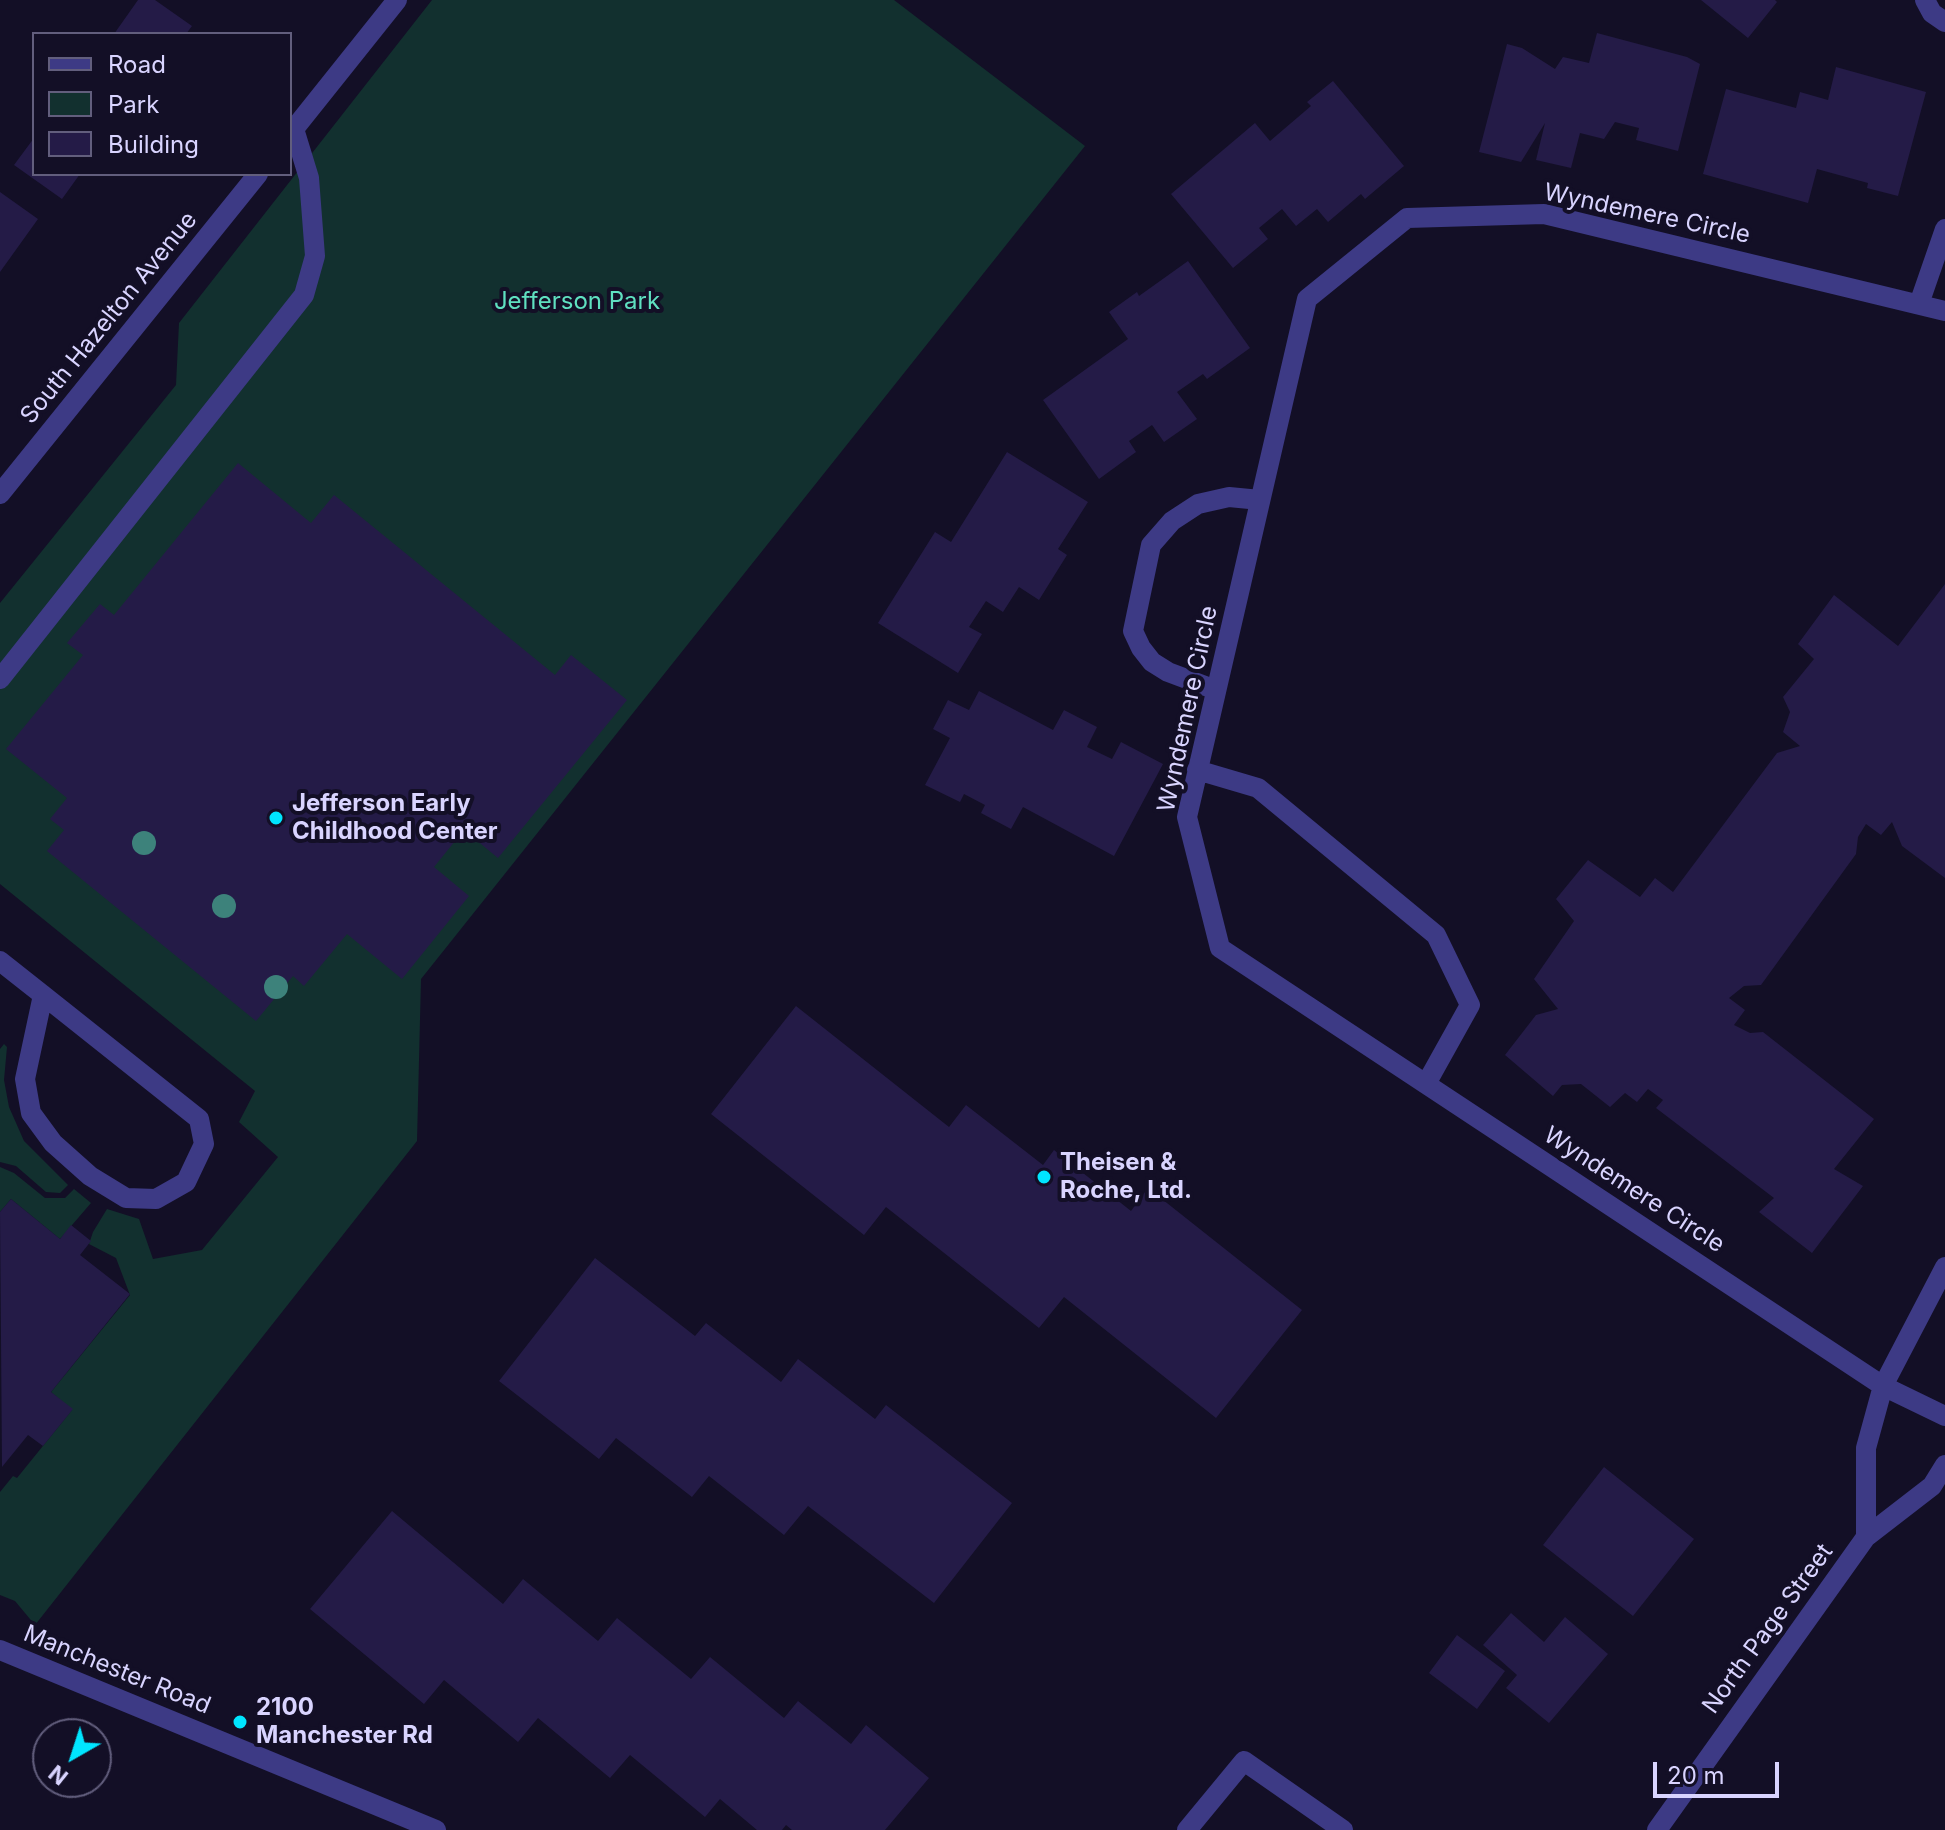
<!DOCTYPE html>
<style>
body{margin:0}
#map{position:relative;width:1945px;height:1830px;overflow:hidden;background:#130f26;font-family:Inter,sans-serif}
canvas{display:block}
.legend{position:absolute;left:32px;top:32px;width:260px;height:144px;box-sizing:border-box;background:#130f26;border:2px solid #625e7d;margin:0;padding:10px 14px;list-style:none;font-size:24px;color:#d9d4ff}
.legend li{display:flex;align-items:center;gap:16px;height:40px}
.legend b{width:40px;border:2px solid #625e7d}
.north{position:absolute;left:32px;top:1718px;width:80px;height:80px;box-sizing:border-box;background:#130f26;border:2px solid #625e7d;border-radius:50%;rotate:219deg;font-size:22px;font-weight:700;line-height:32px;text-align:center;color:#d9d4ff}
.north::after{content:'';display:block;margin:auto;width:28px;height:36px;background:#00e5ff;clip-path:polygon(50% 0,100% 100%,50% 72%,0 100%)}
.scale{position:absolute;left:1653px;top:1762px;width:126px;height:36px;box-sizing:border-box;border:4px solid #d9d4ff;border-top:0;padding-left:10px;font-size:24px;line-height:28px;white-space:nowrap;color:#d9d4ff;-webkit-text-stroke:6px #130f26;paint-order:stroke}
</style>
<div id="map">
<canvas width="1945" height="1830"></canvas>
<ul class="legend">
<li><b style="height:10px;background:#3d3a85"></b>Road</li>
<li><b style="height:22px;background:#12302f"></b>Park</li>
<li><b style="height:22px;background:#241b47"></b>Building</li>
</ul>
<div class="north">N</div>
<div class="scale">20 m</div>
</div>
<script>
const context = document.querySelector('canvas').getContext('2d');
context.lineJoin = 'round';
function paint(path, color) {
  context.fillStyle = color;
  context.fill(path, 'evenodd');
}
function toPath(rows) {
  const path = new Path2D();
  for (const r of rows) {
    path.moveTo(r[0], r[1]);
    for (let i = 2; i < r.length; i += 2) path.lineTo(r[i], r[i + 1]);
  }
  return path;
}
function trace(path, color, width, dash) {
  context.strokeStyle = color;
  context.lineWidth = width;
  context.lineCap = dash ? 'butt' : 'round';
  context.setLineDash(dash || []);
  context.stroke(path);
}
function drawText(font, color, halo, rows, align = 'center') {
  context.font = font + ' Inter,sans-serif';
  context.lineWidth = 8;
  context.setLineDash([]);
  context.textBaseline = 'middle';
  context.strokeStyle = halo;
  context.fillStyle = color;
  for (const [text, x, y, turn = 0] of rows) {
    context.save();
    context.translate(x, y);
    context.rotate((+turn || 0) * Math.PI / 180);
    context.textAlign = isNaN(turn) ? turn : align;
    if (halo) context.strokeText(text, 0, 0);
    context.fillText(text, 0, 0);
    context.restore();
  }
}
const green = toPath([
 [432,0,894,0,1085,146,421,979,417,1141,35,1625,15,1601,0,1595,0,1492,13,1476,17,1478,72,1410,51,1392,130,1295,116,1258,89,1244,93,1232,107,1209,139,1219,153,1259,202,1250,278,1157,239,1122,255,1091,0,884,0,603,176,385,179,323],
 [4,1044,7,1047,4,1080,9,1107,24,1141,68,1185,60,1193,46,1192,16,1166,0,1162,0,1049],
 [0,1167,14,1173,45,1198,65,1198,74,1189,91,1203,60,1239,11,1199,0,1212]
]);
const building = toPath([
 [138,0,155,0,192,26,186,34,114,34],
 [1701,0,1775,0,1777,2,1748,38],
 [1597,33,1687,57,1700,64,1678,151,1636,140,1639,128,1615,122,1604,139,1580,133,1571,168,1536,160,1545,123,1521,162,1479,152,1507,44,1522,48,1555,69,1563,57,1589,63],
 [1836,67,1926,92,1898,196,1867,188,1868,183,1817,169,1808,203,1703,174,1726,89,1796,108,1800,92,1828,100],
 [1333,81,1404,166,1365,199,1361,194,1328,222,1317,209,1296,226,1282,209,1259,228,1268,239,1233,268,1171,194,1255,123,1270,141,1311,106,1307,102],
 [34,138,34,174,80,174,62,199,14,165],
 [0,192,38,219,0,272],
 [1188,261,1250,348,1207,379,1203,374,1177,392,1197,419,1164,442,1152,425,1129,441,1136,452,1099,479,1043,400,1128,339,1109,312,1137,292,1139,296],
 [1007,452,1088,502,1058,549,1067,555,1039,600,1019,587,1003,612,986,601,969,627,982,634,958,673,878,623,935,532,951,542],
 [238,463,311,523,334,495,555,675,571,655,627,700,498,858,464,830,434,867,469,896,402,979,347,934,304,986,293,976,256,1021,47,851,64,830,50,819,67,798,6,749,83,655,67,643,100,604,114,615],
 [1945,584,1945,878,1902,846,1892,822,1881,835,1866,824,1858,837,1856,854,1761,985,1744,986,1729,998,1745,1010,1734,1025,1750,1033,1763,1032,1874,1119,1834,1169,1863,1186,1812,1253,1759,1212,1774,1198,1656,1108,1663,1100,1648,1089,1637,1102,1625,1093,1610,1107,1581,1084,1562,1085,1553,1096,1505,1055,1536,1015,1558,1009,1534,979,1574,921,1556,899,1588,860,1640,897,1655,878,1673,892,1777,753,1800,746,1783,732,1790,712,1783,697,1814,659,1798,644,1834,595,1898,646],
 [979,691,1053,730,1064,710,1097,727,1087,747,1112,759,1121,742,1163,764,1114,856,1023,807,1011,829,981,813,985,805,964,794,960,802,925,785,950,738,933,729,948,700,969,710],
 [796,1006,949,1127,966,1105,1043,1165,1054,1150,1131,1211,1148,1188,1302,1310,1216,1418,1064,1297,1039,1328,886,1207,864,1235,711,1114],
 [11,1199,60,1239,71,1225,91,1241,80,1255,130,1294,51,1392,73,1409,43,1446,28,1435,2,1467,0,1212],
 [595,1258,695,1336,706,1323,781,1382,798,1359,875,1419,886,1405,1012,1503,934,1603,808,1506,784,1535,709,1476,692,1497,616,1438,599,1459,499,1381],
 [1604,1467,1694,1539,1633,1616,1543,1545],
 [392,1511,503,1604,523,1579,598,1641,617,1618,691,1679,710,1657,784,1718,798,1701,851,1744,866,1725,929,1778,885,1830,792,1830,786,1825,782,1830,757,1830,720,1799,705,1817,630,1755,610,1778,538,1718,518,1742,444,1680,424,1704,310,1609],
 [1511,1613,1544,1642,1565,1617,1608,1654,1549,1723,1506,1688,1517,1675,1483,1645],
 [1457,1635,1505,1671,1477,1709,1429,1673]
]);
const minor = toPath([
 [1925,0,1932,13,1945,22],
 [290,134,397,0],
 [1919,304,1945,229],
 [1945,311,1544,214,1407,218,1307,299,1187,817,1220,948,1883,1386,1945,1416],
 [0,494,258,174],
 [0,679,304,295,315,256,309,178,294,129],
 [1216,690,1168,672,1152,662,1141,648,1133,631,1151,545,1172,521,1198,504,1229,497,1260,500],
 [1197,770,1258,788,1436,935,1470,1005,1426,1084],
 [0,961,43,995,199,1119,204,1144,186,1182,156,1199,126,1198,90,1176,53,1143,31,1113,25,1079,43,995],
 [1866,1537,1866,1448,1883,1386,1945,1267],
 [0,1650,436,1830],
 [1187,1830,1244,1761,1343,1830],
 [1657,1830,1866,1537,1932,1486,1945,1465]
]);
const trees = [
 [144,843],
 [224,906],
 [276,987]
];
const markers = [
 [276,818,8,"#00e5ff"],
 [1044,1177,8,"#00e5ff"],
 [240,1722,8,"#00e5ff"]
];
const streetNames = [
 ["Wyndemere Circle",1647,214,12],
 ["South Hazelton Avenue",109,318,-51],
 ["Wyndemere Circle",1188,709,-78],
 ["Wyndemere Circle",1634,1190,33],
 ["North Page Street",1768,1629,-54],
 ["Manchester Road",117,1670,22]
];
const parkNames = [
 ["Jefferson Park",577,302]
];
const poiNames = [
 ["Jefferson Early",292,804],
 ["Childhood Center",292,832],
 ["Theisen &",1060,1163],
 ["Roche, Ltd.",1060,1191],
 ["2100",256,1708],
 ["Manchester Rd",256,1736]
];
paint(green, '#12302f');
paint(building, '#241b47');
trace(minor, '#3d3a85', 20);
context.fillStyle = '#3d827b';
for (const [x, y] of trees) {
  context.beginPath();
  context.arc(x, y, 12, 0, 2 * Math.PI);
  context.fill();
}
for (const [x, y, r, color] of markers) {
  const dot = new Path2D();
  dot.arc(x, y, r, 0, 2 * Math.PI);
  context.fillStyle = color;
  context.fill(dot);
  trace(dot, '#130f26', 3);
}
drawText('24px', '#d9d4ff', '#130f26', streetNames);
drawText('24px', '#5fe0c0', '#130f26', parkNames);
drawText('bold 24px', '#d9d4ff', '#130f26', poiNames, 'left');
</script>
